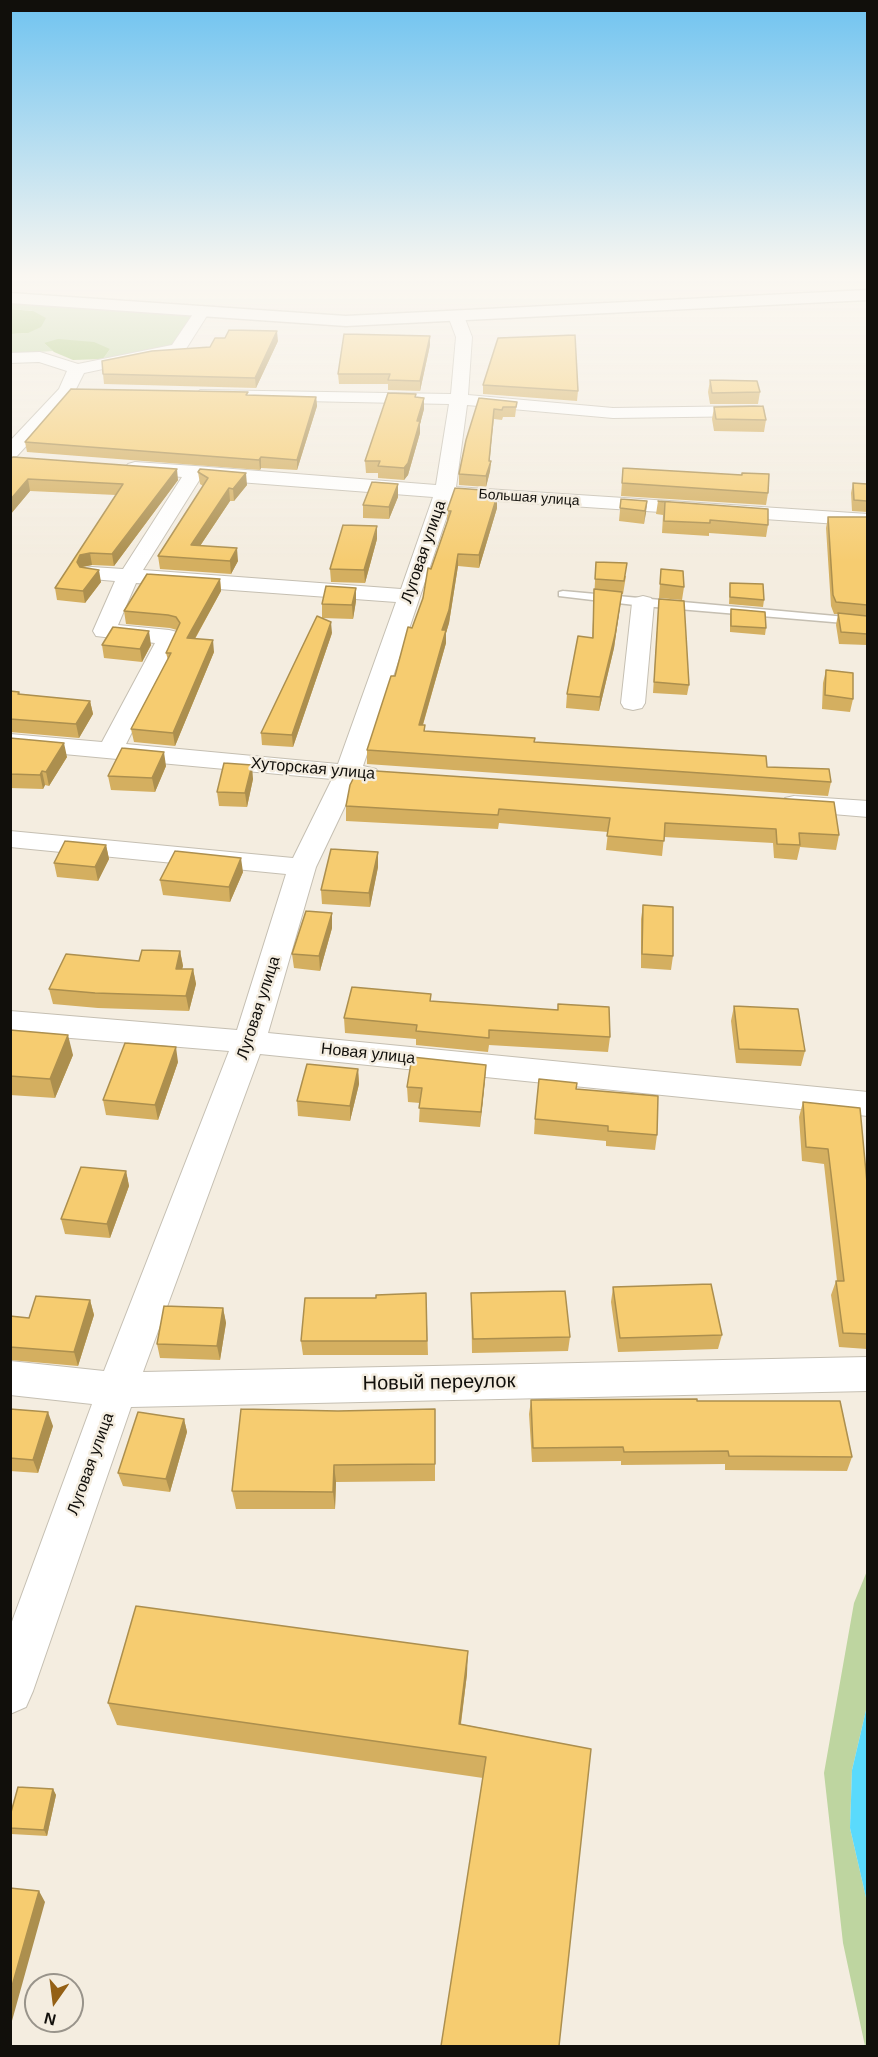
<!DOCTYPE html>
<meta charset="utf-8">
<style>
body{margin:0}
#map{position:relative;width:878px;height:2057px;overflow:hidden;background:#f4ede0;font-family:Arial,sans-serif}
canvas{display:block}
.frame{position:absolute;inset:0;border:12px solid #110f0b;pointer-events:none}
.north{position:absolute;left:24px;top:1973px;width:60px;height:60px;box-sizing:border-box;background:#f4ede0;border:2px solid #99948b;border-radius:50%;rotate:194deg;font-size:16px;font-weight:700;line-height:24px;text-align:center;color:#110f0b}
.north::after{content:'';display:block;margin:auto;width:21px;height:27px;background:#946015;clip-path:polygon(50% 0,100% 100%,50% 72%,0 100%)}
</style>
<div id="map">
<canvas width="878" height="2057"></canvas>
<div class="frame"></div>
<div class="north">N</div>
</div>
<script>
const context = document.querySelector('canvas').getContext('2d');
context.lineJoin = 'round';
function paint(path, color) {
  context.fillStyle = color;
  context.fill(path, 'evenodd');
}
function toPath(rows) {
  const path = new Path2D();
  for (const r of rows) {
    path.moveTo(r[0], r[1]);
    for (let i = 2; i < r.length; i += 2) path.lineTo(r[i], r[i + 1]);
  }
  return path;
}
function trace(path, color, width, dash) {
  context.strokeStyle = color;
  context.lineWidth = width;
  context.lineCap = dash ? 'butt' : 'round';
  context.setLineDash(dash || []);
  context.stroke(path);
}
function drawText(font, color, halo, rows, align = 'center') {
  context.font = font + ' Arial,sans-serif';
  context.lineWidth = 5;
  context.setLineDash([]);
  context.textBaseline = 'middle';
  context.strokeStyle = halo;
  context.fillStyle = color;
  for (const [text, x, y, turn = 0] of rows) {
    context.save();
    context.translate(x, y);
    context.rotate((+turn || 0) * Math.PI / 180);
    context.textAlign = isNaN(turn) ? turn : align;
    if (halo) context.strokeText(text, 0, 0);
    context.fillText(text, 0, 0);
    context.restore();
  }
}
const green = toPath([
 [11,300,191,314,186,327,175,345,103,359,110,349,44,343,53,351,11,354,10,334,28,333,33,311,11,309],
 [867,1571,867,1706,852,1770,850,1828,867,1902,867,2046,865,2046,843,1943,824,1773,854,1603]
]);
const forest = toPath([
 [10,309,33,311,46,318,41,327,28,333,11,334],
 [58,339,94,342,110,349,103,359,73,360,54,352,44,343]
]);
const water = toPath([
 [867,1706,867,1902,850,1828,852,1770]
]);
const service = toPath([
 [563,591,868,619,868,625,643,606,559,596,559,592,563,591]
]);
const minor = toPath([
 [202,306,210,311,184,352,84,373,73,395,17,456,10,457,10,441,59,389,67,371,39,362,10,363,10,353,40,352,78,364,172,345,197,308,202,306],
 [456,311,464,316,472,337,468,395,613,408,755,406,761,407,764,411,761,415,755,416,613,418,467,405,456,487,868,514,868,526,453,498,363,766,376,769,380,774,376,779,357,781,316,867,268,1033,868,1092,868,1116,260,1054,143,1372,868,1357,868,1391,131,1407,33,1691,26,1707,10,1714,10,1627,92,1404,10,1395,10,1361,104,1371,229,1051,10,1033,10,1011,237,1030,286,874,10,847,10,831,293,858,332,779,10,749,10,734,102,742,155,643,96,636,93,631,115,581,92,579,84,578,81,573,84,568,92,567,123,569,182,477,128,472,125,468,128,464,135,462,195,466,436,485,449,404,206,399,200,398,197,394,200,390,451,394,456,337,448,316,456,311],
 [200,479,433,497,401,589,143,570,200,479],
 [136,583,396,602,338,764,126,744,180,637,177,632,169,630,118,625,136,583],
 [643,596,651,598,654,603,645,703,642,708,633,710,624,708,621,703,632,603,635,598,643,596],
 [794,796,868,801,868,817,785,810,781,804,785,798,794,796]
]);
const tertiary = toPath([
 [868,290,868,300,346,326,10,303,10,293,346,316,868,290]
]);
const wall = toPath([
 [430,336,430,345,420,391,388,390,388,384,339,384,338,374],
 [278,341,256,388,104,384,103,374,210,347],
 [710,380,760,392,758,404,710,404,708,392],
 [483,385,578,391,577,401,483,394],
 [248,395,316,397,317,406,297,470,261,468,260,470,27,452,25,442],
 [416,397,424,398,424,409,420,424,420,433,408,475,404,480,378,478,378,473,366,473,365,461],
 [479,398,517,402,515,417,503,417,502,420,494,419,489,461,491,461,490,471,486,487,459,485,459,474],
 [714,407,766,420,764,432,714,431,712,419],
 [10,459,178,480,114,566,92,565,82,567,101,582,85,603,57,600,55,588,116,495,30,491,10,515],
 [623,468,742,475,768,493,766,505,621,496],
 [198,472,247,485,234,501,230,501,200,546,238,561,231,574,160,569,158,556,203,486,200,484],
 [853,483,867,484,867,512,852,511,851,493],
 [398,484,398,497,389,519,363,518,363,505],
 [482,495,497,508,479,568,458,566,449,623,446,633,446,643,423,725,425,725,425,731,767,767,831,782,828,796,367,764,367,750,395,676,412,628,423,598,431,569,447,522,447,511],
 [621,499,647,501,644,524,619,521],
 [658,501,768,525,766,537,709,533,709,536,662,533,663,515,656,514],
 [828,517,867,517,867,645,839,644,836,625,838,614,834,614,831,606,826,528],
 [377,539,365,583,331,582,330,569],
 [596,562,626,576,623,594,622,594,614,648,599,711,566,708,567,694,592,638],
 [661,569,684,587,682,600,659,598],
 [220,579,221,591,195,639,214,652,175,746,134,742,131,729,168,660,166,653,177,630,170,628,126,624,124,611],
 [730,583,764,600,763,607,729,604],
 [659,599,689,685,687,695,653,693],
 [356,601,353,619,322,618,322,604],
 [731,609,766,628,765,635,730,632,730,616],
 [332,633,293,747,262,745,261,733],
 [102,645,151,645,142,662,104,658],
 [826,670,853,699,850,712,822,709,823,683],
 [10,691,19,692,20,694,90,701,93,714,79,738,10,732],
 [10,738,67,757,49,786,45,785,43,789,10,788],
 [166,766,155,792,111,790,108,776],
 [253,779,247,807,219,806,217,792],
 [350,785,839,835,836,850,800,847,797,860,774,858,773,843,664,837,662,856,606,850,608,832,499,823,498,829,346,821,346,806],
 [106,845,109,859,98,881,57,877,54,863],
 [378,852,378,867,370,907,322,904,321,890],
 [243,872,230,902,163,895,160,880],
 [643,905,673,956,671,970,641,968,641,919],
 [332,913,332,928,320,971,294,968,292,954],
 [180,951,183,966,182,969,193,969,196,984,189,1011,98,1008,53,1004,49,989,139,961],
 [431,1001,610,1037,608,1052,489,1045,488,1052,416,1045,416,1039,345,1033,344,1018],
 [734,1006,805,1051,801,1066,736,1063,731,1021],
 [10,1030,73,1055,55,1098,10,1095],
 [178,1062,158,1120,106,1115,103,1100],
 [486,1065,485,1079,480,1127,419,1122,420,1103,408,1102,407,1087],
 [358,1069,359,1084,350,1121,298,1116,297,1101],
 [576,1089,657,1135,655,1150,606,1146,606,1141,534,1134,535,1119],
 [803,1102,867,1183,867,1349,839,1347,831,1295,836,1281,837,1281,824,1164,802,1161,799,1117],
 [126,1171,129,1186,110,1238,65,1234,61,1219],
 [613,1287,722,1335,718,1349,618,1352,611,1302],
 [426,1293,428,1355,303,1355,301,1341,376,1298],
 [471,1293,570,1337,568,1351,472,1353],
 [90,1300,94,1315,78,1366,10,1360,10,1316,29,1318],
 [223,1308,226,1323,220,1360,160,1358,157,1344],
 [531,1400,697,1401,852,1457,847,1471,725,1470,725,1464,621,1465,621,1461,532,1462,529,1414],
 [10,1409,53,1426,38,1473,10,1471],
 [435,1409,435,1481,336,1482,335,1509,236,1509,232,1491,338,1411],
 [184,1419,187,1432,170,1492,123,1486,118,1473],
 [467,1674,461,1724,591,1749,483,1778,117,1725,108,1703],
 [53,1789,56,1795,47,1836,11,1834,10,1816]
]);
const shadedWall = toPath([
 [277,331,278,341,256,388,255,378],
 [430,336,430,345,420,391,420,381],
 [316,397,317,406,297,470,297,460],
 [424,398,424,409,420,424,420,433,408,475,404,480,404,468],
 [494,409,489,468,491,461,490,471,486,487,486,476],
 [261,457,261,468,260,470,259,460],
 [177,469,178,480,114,566,112,554],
 [246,473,247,485,234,501,233,489],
 [28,479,30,491,10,515,10,500],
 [398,484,398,497,389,519,389,507],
 [229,488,230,501,192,558,191,545],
 [497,496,497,508,479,568,479,555],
 [647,501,646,513,644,524,645,511],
 [377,526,377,539,365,583,364,570],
 [237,548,238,561,231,574,230,561],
 [90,553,92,565,82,567,79,574,77,562,80,555],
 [458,554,458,566,449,623,446,633,446,643,419,738,419,725,442,630],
 [99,570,101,582,85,603,83,591],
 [220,579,221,591,188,651,187,638],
 [356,588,356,601,353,619,352,605],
 [622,592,614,648,599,711,600,697],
 [331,622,332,633,293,747,292,735],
 [149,631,151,645,142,662,140,649],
 [213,640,214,652,175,746,173,733],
 [90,701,93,714,79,738,76,724],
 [64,743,67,757,49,786,46,772],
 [164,752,166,766,155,792,152,778],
 [252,765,253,779,247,807,245,793],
 [42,771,45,785,43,789,40,775],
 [106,845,109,859,98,881,95,867],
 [378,852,378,867,370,907,369,893],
 [241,858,243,872,230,902,229,887],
 [332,913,332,928,320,971,319,956],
 [180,951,183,966,178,983,176,969],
 [193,969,196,984,189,1011,186,996],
 [68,1035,73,1055,55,1098,50,1079],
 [176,1047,178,1062,158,1120,155,1105],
 [486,1065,485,1079,480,1127,481,1112],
 [358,1069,359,1084,350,1121,350,1106],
 [126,1171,129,1186,110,1238,107,1224],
 [90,1300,94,1315,78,1366,74,1352],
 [223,1308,226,1323,220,1360,217,1346],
 [48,1412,53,1426,38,1473,33,1460],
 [184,1419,187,1432,170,1492,166,1479],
 [334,1465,336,1482,335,1509,333,1492],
 [468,1651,467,1674,458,1745,459,1724],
 [53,1789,56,1795,47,1836,44,1830],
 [39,1891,45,1902,10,2028,10,1993]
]);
const building = toPath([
 [229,330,277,331,255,378,103,374,102,361,152,351,210,347,215,338,225,338,229,330],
 [344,334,430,336,420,381,388,380,390,374,338,374,344,334],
 [575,335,578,391,483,385,498,338,575,335],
 [710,380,757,381,760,392,712,393,710,380],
 [71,389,248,392,246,395,316,397,297,460,261,457,259,460,25,442,71,389],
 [388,393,416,394,415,397,424,398,417,421,420,421,408,463,404,468,378,466,380,461,365,461,388,393],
 [479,398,517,402,516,407,503,407,502,410,494,409,489,461,491,461,486,476,459,474,466,440,479,398],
 [763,406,766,420,716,419,714,407,763,406],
 [13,457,177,469,112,554,90,553,80,555,77,562,80,567,99,570,83,591,55,588,123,484,28,479,10,500,10,459,13,457],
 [623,468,742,475,742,473,769,474,768,493,622,483,623,468],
 [200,469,246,473,233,489,229,488,191,545,237,548,230,561,158,556,208,478,198,472,200,469],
 [372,482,398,484,389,507,363,505,372,482],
 [853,483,867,484,867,501,854,500,853,483],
 [455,488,482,490,481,495,497,496,479,555,458,554,449,610,442,630,446,630,419,725,425,725,424,731,535,738,534,742,766,756,767,767,829,769,831,782,367,750,391,676,395,676,408,627,412,628,423,598,428,568,431,569,451,511,447,511,455,488],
 [621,499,647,501,645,511,620,508,621,499],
 [658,501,768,509,768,525,710,520,710,523,664,521,665,502,658,501],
 [828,517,867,517,867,605,836,602,833,595,828,517],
 [343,525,377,526,364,570,330,569,343,525],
 [596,562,627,563,624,581,595,579,596,562],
 [661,569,683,571,684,587,660,584,661,569],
 [147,574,220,579,187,638,213,640,173,733,131,729,171,653,166,653,180,623,176,617,168,615,124,611,147,574],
 [730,583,763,584,764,600,730,597,730,583],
 [326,586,356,588,352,605,322,604,326,586],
 [594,589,622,592,615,635,600,697,567,694,578,636,593,638,594,589],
 [659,599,684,601,689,685,654,682,659,599],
 [731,609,765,612,766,628,731,626,731,609],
 [838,613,867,616,867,634,841,632,838,613],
 [317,616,331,622,292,735,261,733,317,616],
 [113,627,149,631,140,649,102,645,113,627],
 [826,670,853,673,853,699,825,695,826,670],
 [10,691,19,692,18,694,90,701,76,724,10,719,10,691],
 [10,738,64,743,46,772,42,771,40,775,10,774,10,738],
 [122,748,164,752,152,778,108,776,122,748],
 [224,763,252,765,245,793,217,792,224,763],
 [361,770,834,802,839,835,799,833,800,845,777,844,776,829,665,823,664,841,607,836,610,818,499,809,498,815,346,806,350,785,355,775,360,775,361,770],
 [65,841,106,845,95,867,54,863,65,841],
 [331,849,378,852,369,893,321,890,331,849],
 [175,851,241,858,229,887,160,880,175,851],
 [643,905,673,907,673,956,642,954,643,905],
 [306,911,332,913,319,956,292,954,306,911],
 [142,950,180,951,176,969,193,969,186,996,95,993,49,989,66,954,139,961,142,950],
 [352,987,431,994,430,1001,558,1010,558,1004,609,1007,610,1037,489,1030,489,1038,416,1031,417,1025,344,1018,352,987],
 [734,1006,798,1009,805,1051,739,1049,734,1006],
 [10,1030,68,1035,50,1079,10,1076,10,1030],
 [125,1043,176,1047,155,1105,103,1100,125,1043],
 [412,1057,486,1065,481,1112,419,1108,422,1088,407,1087,412,1057],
 [307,1064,358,1069,350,1106,297,1101,307,1064],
 [539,1079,577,1083,576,1089,658,1096,657,1135,608,1131,608,1126,535,1119,539,1079],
 [803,1102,860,1108,867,1183,867,1334,843,1333,836,1281,844,1281,828,1149,806,1147,803,1102],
 [81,1167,126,1171,107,1224,61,1219,81,1167],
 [711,1284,722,1335,620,1338,613,1287,711,1284],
 [565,1291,570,1337,473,1339,471,1293,565,1291],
 [426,1293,427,1341,301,1341,305,1298,376,1298,376,1295,426,1293],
 [36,1296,90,1300,74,1352,10,1347,10,1316,29,1318,36,1296],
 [164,1306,223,1308,217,1346,157,1344,164,1306],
 [697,1399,697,1401,840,1401,852,1457,729,1456,728,1451,624,1452,623,1447,533,1448,531,1400,697,1399],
 [10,1409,48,1412,33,1460,10,1458,10,1409],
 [241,1409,338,1411,435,1409,435,1464,334,1465,333,1492,232,1491,241,1409],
 [138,1412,184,1419,166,1479,118,1473,138,1412],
 [136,1606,468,1651,459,1724,591,1749,559,2046,441,2046,486,1757,108,1703,136,1606],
 [18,1787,53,1789,44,1830,10,1828,10,1816,18,1787],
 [10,1888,39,1891,10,1993,10,1888]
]);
const farStreetnames = [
 ["Большая улица",529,498,4]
];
const streetNames = [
 ["Луговая улица",424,552,-71],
 ["Хуторская улица",313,769,5],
 ["Луговая улица",259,1008,-72],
 ["Новая улица",368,1054,6],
 ["Луговая улица",91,1464,-70]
];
const nearStreetnames = [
 ["Новый переулок",439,1383,-1]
];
paint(green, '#bed5a0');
paint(forest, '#a0c36c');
paint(water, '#5adafc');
trace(service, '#c5bfb2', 3);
trace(minor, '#c5bfb2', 2);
trace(tertiary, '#c5bfb2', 3);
paint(service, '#fff');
paint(minor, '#fff');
paint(tertiary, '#fff');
paint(wall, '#d4af60');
paint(shadedWall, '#ac8f4e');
paint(building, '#f6cc70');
trace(building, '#ac8f4e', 1.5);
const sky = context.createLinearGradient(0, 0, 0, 562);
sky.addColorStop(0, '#6fc3f0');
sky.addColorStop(0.49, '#faf7f1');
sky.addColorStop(1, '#faf7f100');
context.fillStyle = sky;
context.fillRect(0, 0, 878, 562);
drawText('14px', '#110f0b', '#f4ede0', farStreetnames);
drawText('16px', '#110f0b', '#f4ede0', streetNames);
drawText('20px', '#110f0b', '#f4ede0', nearStreetnames);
</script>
